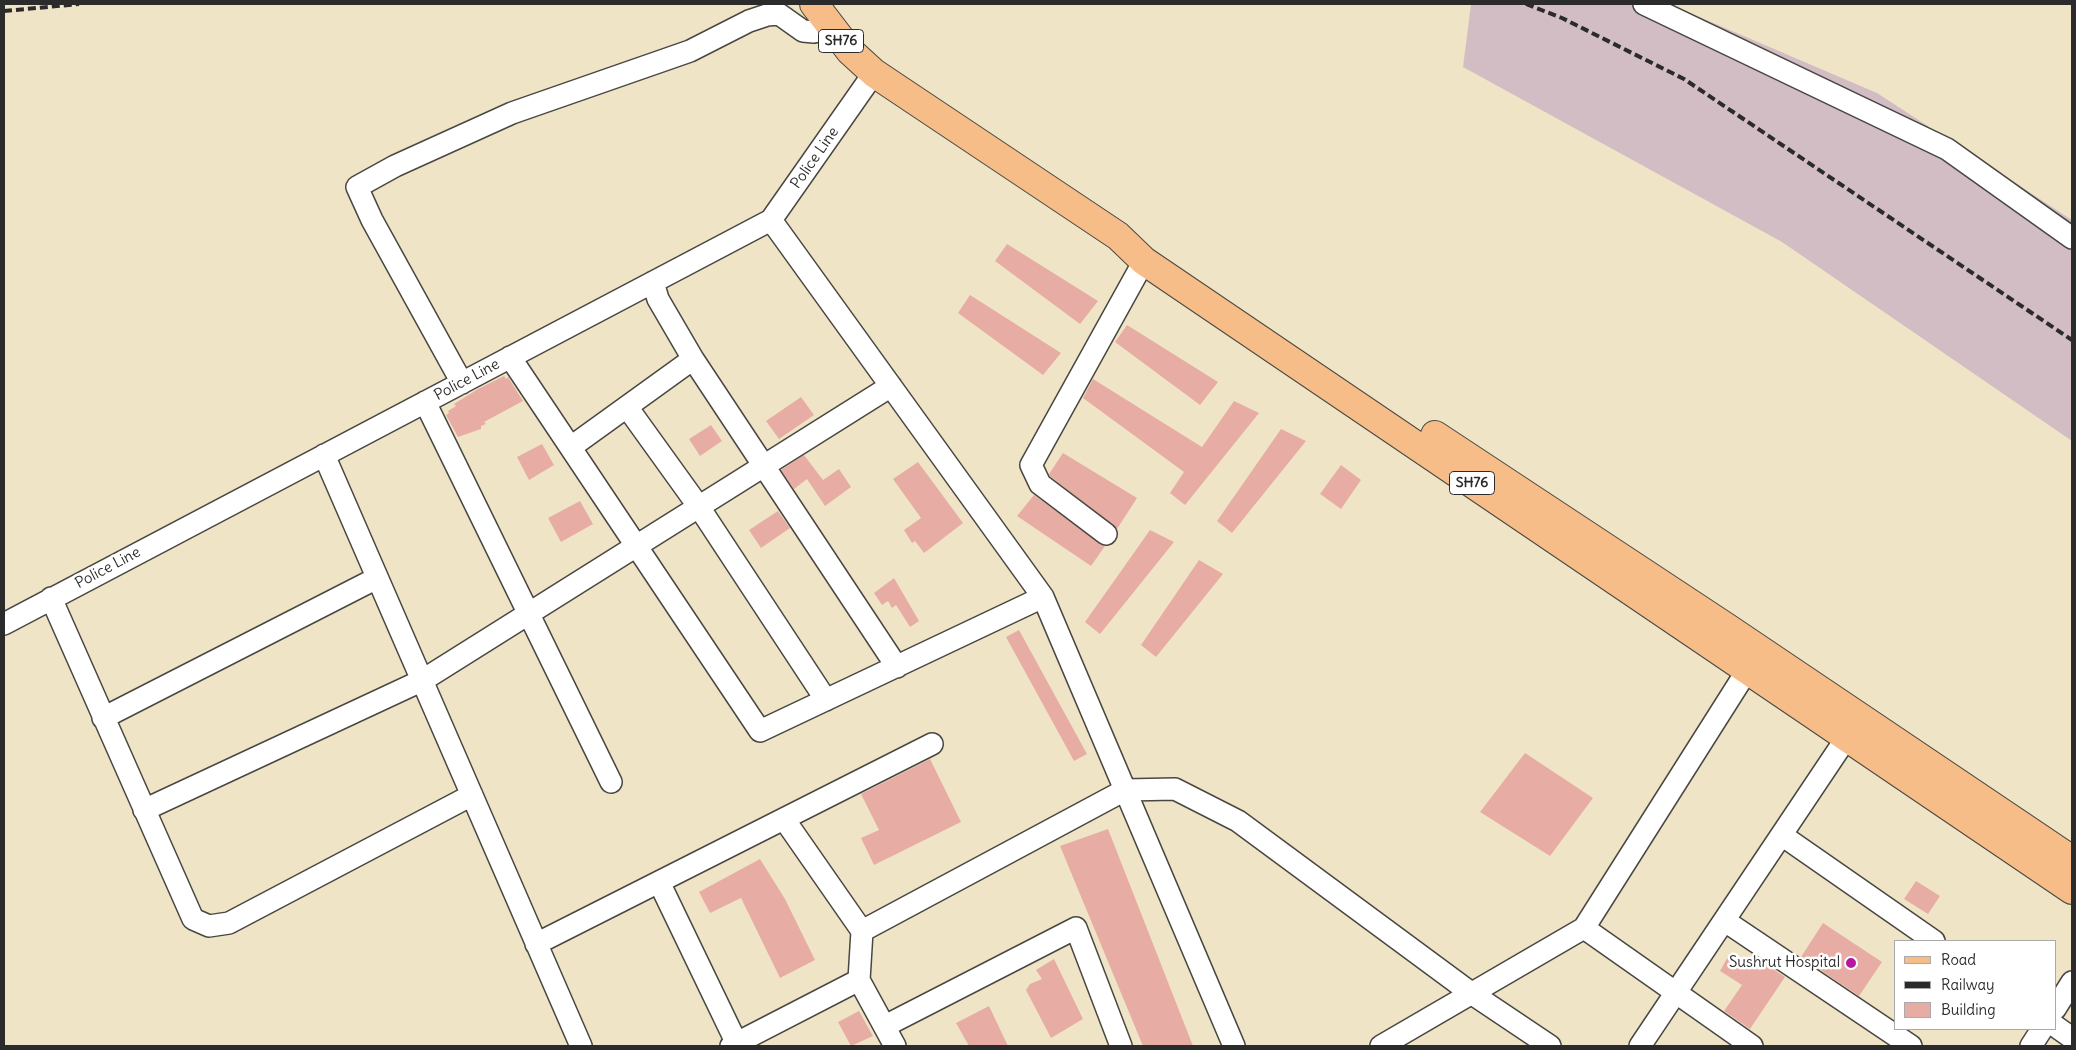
<!DOCTYPE html>
<style>
body{margin:0}
#map{position:relative;width:2076px;height:1050px;overflow:hidden;background:#f0e4c7;font-family:Delius,sans-serif}
canvas{display:block}
.frame{position:absolute;inset:0;border:5px solid #2b2b2b;pointer-events:none}
.legend{position:absolute;left:1894px;top:940px;width:162px;height:90px;box-sizing:border-box;background:#fff;border:1px solid #aaa;margin:0;padding:6px 9px;list-style:none;font-size:15px;color:#2b2b2b}
.legend li{display:flex;align-items:center;gap:10px;height:25px}
.legend b{width:25px;border:1px solid #aaa}
</style>
<div id="map">
<canvas width="2076" height="1050"></canvas>
<div class="frame"></div>
<ul class="legend">
<li><b style="height:6px;background:#f7bd88"></b>Road</li>
<li><b style="height:6px;background:#2b2b2b"></b>Railway</li>
<li><b style="height:14px;background:#e7ada5"></b>Building</li>
</ul>
</div>
<script>
const context = document.querySelector('canvas').getContext('2d');
context.lineJoin = 'round';
function paint(path, color) {
  context.fillStyle = color;
  context.fill(path, 'evenodd');
}
function toPath(rows) {
  const path = new Path2D();
  for (const r of rows) {
    path.moveTo(r[0], r[1]);
    for (let i = 2; i < r.length; i += 2) path.lineTo(r[i], r[i + 1]);
  }
  return path;
}
function trace(path, color, width, dash) {
  context.strokeStyle = color;
  context.lineWidth = width;
  context.lineCap = dash ? 'butt' : 'round';
  context.setLineDash(dash || []);
  context.stroke(path);
}
function drawText(font, color, halo, rows, align = 'center') {
  context.font = font + ' Delius,sans-serif';
  context.lineWidth = 5;
  context.setLineDash([]);
  context.textBaseline = 'middle';
  context.strokeStyle = halo;
  context.fillStyle = color;
  for (const [text, x, y, turn = 0] of rows) {
    context.save();
    context.translate(x, y);
    context.rotate((+turn || 0) * Math.PI / 180);
    context.textAlign = isNaN(turn) ? turn : align;
    if (halo) context.strokeText(text, 0, 0);
    context.fillText(text, 0, 0);
    context.restore();
  }
}
const industrial = toPath([
 [1471,4,1669,4,1877,93,2072,220,2072,441,1782,242,1463,67]
]);
const building = toPath([
 [1007,244,1098,301,1080,324,995,261],
 [970,295,1061,353,1043,375,958,313],
 [1127,325,1218,382,1200,405,1115,342],
 [504,376,506,379,508,377,523,401,484,422,486,424,481,426,481,429,458,437,446,415,449,413,448,411,456,406,454,404,478,389],
 [1093,379,1202,447,1234,401,1259,413,1185,505,1170,493,1184,472,1083,398],
 [801,397,814,415,779,439,766,421],
 [711,425,722,441,700,456,689,439],
 [1281,429,1306,441,1232,533,1217,521],
 [542,444,554,465,529,480,517,457],
 [1063,453,1137,498,1117,529,1050,476,1049,474],
 [804,455,823,480,839,469,851,487,825,506,807,479,794,489,781,470],
 [918,462,963,523,924,553,915,541,912,543,904,530,921,518,893,479],
 [1341,465,1361,480,1341,509,1320,494],
 [1034,495,1105,546,1091,566,1017,516],
 [580,501,593,524,561,542,548,518],
 [778,511,790,528,761,548,749,530],
 [1150,530,1174,542,1100,634,1085,622],
 [1199,560,1223,574,1156,657,1141,645],
 [894,578,919,621,910,627,896,605,892,608,888,601,882,605,874,593],
 [1019,630,1087,754,1074,761,1006,637],
 [1525,753,1593,798,1550,856,1480,812],
 [930,759,961,822,874,865,861,838,879,830,861,794],
 [1108,829,1193,1046,1143,1046,1060,846],
 [760,859,785,899,815,960,780,978,741,898,710,913,699,892],
 [1916,881,1940,896,1928,914,1904,899],
 [1823,923,1882,962,1859,996,1801,957],
 [1730,953,1759,970,1764,963,1785,977,1750,1029,1724,1011,1742,985,1720,971],
 [1054,959,1083,1019,1051,1038,1026,990,1030,984,1042,979,1036,970],
 [989,1006,1008,1046,969,1046,956,1023],
 [859,1011,873,1036,851,1046,838,1022]
]);
const minor = toPath([
 [1644,4,1947,149,2072,238],
 [771,220,1043,597,1234,1046],
 [653,282,658,299,693,359],
 [510,357,760,731,1043,597],
 [462,383,372,220,357,187,395,166,512,113,690,51,749,21,767,15,779,14,803,31,814,32,830,27],
 [425,402,611,782],
 [627,407,699,507,826,700],
 [571,447,693,359,897,667],
 [324,455,581,1046],
 [1106,534,1040,484,1031,465,1144,261],
 [51,598,193,919,209,926,229,923,472,795],
 [4,624,771,220,874,73],
 [103,718,377,578],
 [144,810,423,680,891,386],
 [784,819,862,931],
 [1783,836,1934,941],
 [659,882,738,1046],
 [1725,921,1911,1046],
 [1584,928,1752,1046],
 [536,944,932,744],
 [859,980,895,1046],
 [2055,1009,2072,982],
 [885,1026,1076,928,1121,1046],
 [2055,1026,2072,1038],
 [731,1046,859,980,862,931,1125,790,1175,789,1238,821,1471,993,1550,1046],
 [1381,1046,1584,928,1755,658],
 [1640,1046,1847,737],
 [2031,1046,2042,1029]
]);
const major = toPath([
 [814,4,850,51,874,73,1118,236,1144,261,2072,890],
 [1435,435,1726,627,2072,860]
]);
const rail = toPath([
 [1526,4,1562,18,1684,79,2072,340],
 [4,11,79,4]
]);
const markers = [
 [1851,963,6,"#b5179e"]
];
const shields = [
 [841,41,45],
 [1472,483,45]
];
const shieldNames = [
 ["SH76",841,41],
 ["SH76",1472,483]
];
const streetNames = [
 ["Police Line",815,158,-55],
 ["Police Line",467,380,-28],
 ["Police Line",108,568,-28]
];
const poiNames = [
 ["Sushrut Hospital",1840,963]
];
paint(industrial, '#d2bdc5');
paint(building, '#e7ada5');
trace(minor, '#494742', 24);
trace(major, '#494742', 30);
trace(minor, '#fff', 21);
trace(major, '#f7bd88', 28);
trace(rail, '#2b2b2b', 4, [8, 4]);
for (const [x, y, r, color] of markers) {
  const dot = new Path2D();
  dot.arc(x, y, r, 0, 2 * Math.PI);
  context.fillStyle = color;
  context.fill(dot);
  trace(dot, '#fff', 2);
}
for (const [x, y, w] of shields) {
  const box = new Path2D();
  box.roundRect(x - w / 2, y - 11.5, w, 23, 4);
  context.fillStyle = '#fff';
  context.fill(box);
  trace(box, '#2b2b2b', 1);
}
drawText('bold 14px', '#2b2b2b', null, shieldNames);
drawText('15px', '#2b2b2b', '#fff', streetNames);
drawText('15px', '#2b2b2b', '#fff', poiNames, 'right');
</script>
